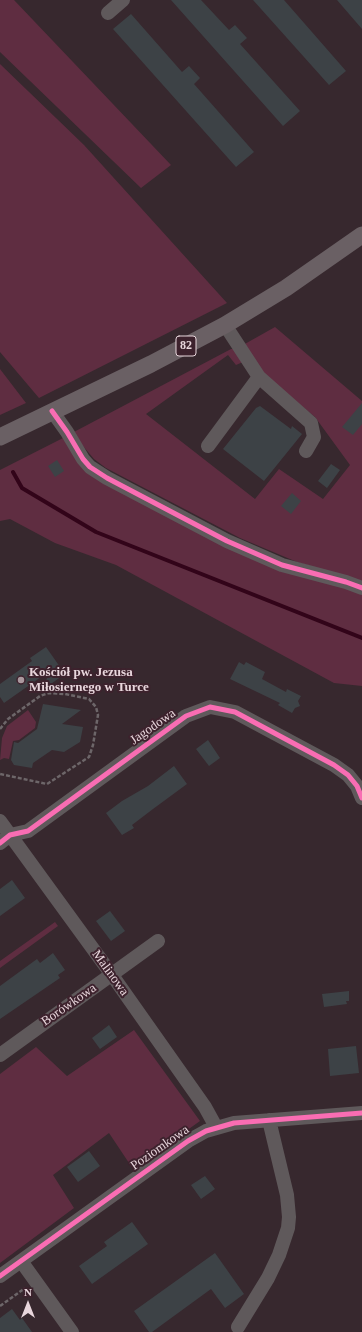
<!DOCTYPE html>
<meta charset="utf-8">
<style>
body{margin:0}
#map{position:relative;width:362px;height:1332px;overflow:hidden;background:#37282e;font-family:"Times New Roman",serif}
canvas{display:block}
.north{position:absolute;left:8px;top:1284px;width:40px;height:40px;-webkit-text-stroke:3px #3d222d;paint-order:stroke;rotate:0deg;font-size:11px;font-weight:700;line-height:16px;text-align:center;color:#e8d6dc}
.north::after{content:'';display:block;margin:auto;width:14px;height:18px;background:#e8d6dc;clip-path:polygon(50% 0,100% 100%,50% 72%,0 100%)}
</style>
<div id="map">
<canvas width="362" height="1332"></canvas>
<div class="north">N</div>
</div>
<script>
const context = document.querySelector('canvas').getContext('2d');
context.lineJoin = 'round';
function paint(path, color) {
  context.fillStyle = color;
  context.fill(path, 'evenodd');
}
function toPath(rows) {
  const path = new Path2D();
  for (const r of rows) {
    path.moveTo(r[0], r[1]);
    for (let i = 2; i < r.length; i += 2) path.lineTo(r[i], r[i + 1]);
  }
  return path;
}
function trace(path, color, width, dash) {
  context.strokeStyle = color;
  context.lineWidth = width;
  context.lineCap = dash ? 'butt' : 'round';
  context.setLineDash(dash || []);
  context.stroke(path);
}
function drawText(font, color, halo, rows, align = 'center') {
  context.font = font + ' "Times New Roman",serif';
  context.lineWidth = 4;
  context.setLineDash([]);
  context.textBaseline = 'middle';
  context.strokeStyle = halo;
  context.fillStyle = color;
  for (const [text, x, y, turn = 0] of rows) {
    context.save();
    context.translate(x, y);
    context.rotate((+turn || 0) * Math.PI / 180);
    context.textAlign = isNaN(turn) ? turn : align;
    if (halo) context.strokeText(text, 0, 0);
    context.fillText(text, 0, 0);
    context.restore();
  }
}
const green = toPath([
 [0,0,14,0,171,165,141,188,0,52],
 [0,64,84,145,227,303,39,398,0,352],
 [275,327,362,401,362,581,297,562,240,538,106,468,94,459,72,433,231,349,234,349,243,362,236,365,228,355,146,414,255,499,279,469,323,499,350,465,315,417,261,373,243,345],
 [0,369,26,403,0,415],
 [63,438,89,473,362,594,362,686,334,683,116,565,55,543,10,519,0,521,0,470],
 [28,710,36,722,35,728,19,740,13,741,9,759,4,758,0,760,2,738,7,726],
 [55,922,58,926,0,968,0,961],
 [134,1030,200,1121,133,1169,109,1133,53,1175,74,1208,0,1263,0,1074,36,1047,67,1076]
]);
const stream = toPath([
 [13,472,22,488,96,532,362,638]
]);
const building = toPath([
 [171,0,201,0,229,30,235,25,247,38,240,44,300,111,283,126],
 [253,0,284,0,346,71,329,85],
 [337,0,362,0,362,29],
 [131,14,182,72,189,66,200,78,194,84,254,152,236,167,113,29],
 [362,403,362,424,353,435,342,427],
 [260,406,291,429,292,426,302,434,264,481,223,449,256,408],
 [57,460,64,471,55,477,48,466],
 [331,464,340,470,327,488,318,481],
 [292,493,301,501,291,514,281,506],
 [46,647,65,674,45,688,48,672,4,703,0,697,0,684,32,661,30,658],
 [239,662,244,665,246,662,265,672,262,679,286,692,287,689,301,696,298,701,300,706,295,708,292,713,278,705,280,703,230,679],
 [43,704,81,710,62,724,83,727,80,742,64,752,52,750,33,763,32,768,14,765,11,760,14,742,18,743,37,729],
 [208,740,220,758,209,766,196,749],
 [174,766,187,784,153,809,132,825,134,828,122,835,106,813,122,801,148,786],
 [12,880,25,898,0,916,0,889],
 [110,911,125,931,111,941,96,921],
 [53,953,65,970,58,975,60,978,0,1019,0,986,37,959,40,963],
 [349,991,349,1001,346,1001,347,1004,324,1007,322,994],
 [109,1025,117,1037,100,1049,92,1038],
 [356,1046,359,1073,330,1076,328,1049],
 [89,1151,100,1166,78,1182,67,1167],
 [205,1176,215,1189,201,1199,191,1185],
 [132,1222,148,1244,92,1284,79,1266,107,1246,104,1242],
 [215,1253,244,1294,225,1308,211,1289,152,1332,149,1332,134,1311],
 [12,1309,20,1320,22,1318,32,1332,0,1332,0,1318]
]);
const path = toPath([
 [0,729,8,719,40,696,49,693,65,694,89,699,96,707,98,715,93,745,89,757,47,784,0,774],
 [0,1306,25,1288]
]);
const minor = toPath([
 [108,13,123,0],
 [259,377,311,423,314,437,306,451],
 [52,411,67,432,83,459,90,467,107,478,227,541,282,565,346,582,362,588],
 [208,446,259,377,225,325],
 [0,821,112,975,205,1107,216,1127],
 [0,843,10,835,28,831,186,716,210,707,235,712,334,765,348,775,357,786,362,798],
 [0,1055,158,941],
 [21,1261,72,1332],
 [0,1276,188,1141,206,1131,234,1123,362,1113],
 [238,1327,268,1278,279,1255,288,1228,289,1217,287,1195,269,1120]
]);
const major = toPath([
 [0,437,151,364,225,325,286,288,362,235]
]);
const cycleway = toPath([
 [52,411,67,432,83,459,90,467,107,478,227,541,282,565,346,582,362,588],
 [0,843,10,835,28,831,186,716,210,707,235,712,334,765,348,775,357,786,362,798],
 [0,1276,188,1141,206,1131,234,1123,362,1113]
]);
const markers = [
 [21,680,4,"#aa999f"]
];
const shields = [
 [186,346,20]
];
const shieldNames = [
 ["82",186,346]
];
const poiNames = [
 ["Kościół pw. Jezusa",29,673],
 ["Miłosiernego w Turce",29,688]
];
const streetNames = [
 ["Jagodowa",153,727,-35],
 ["Malinowa",110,973,54],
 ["Borówkowa",69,1005,-35],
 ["Poziomkowa",160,1148,-35]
];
paint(green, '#5f2d41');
trace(stream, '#320419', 4);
paint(building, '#3d4246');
trace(path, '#6d6669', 2.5, [4, 2]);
trace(minor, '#5f595b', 14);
trace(major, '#6a6064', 17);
trace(cycleway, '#f96db3', 5);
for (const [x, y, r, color] of markers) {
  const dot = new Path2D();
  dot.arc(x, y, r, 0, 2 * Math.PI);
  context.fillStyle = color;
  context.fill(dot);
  trace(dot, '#3d222d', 1.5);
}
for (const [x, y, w] of shields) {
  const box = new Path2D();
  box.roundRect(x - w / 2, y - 10, w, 20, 3);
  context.fillStyle = '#3d222d';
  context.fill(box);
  trace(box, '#e8d6dc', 1);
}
drawText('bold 12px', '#e8d6dc', null, shieldNames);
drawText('bold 13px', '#e8d6dc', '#3d222d', poiNames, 'left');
drawText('13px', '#e8d6dc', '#3d222d', streetNames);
</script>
